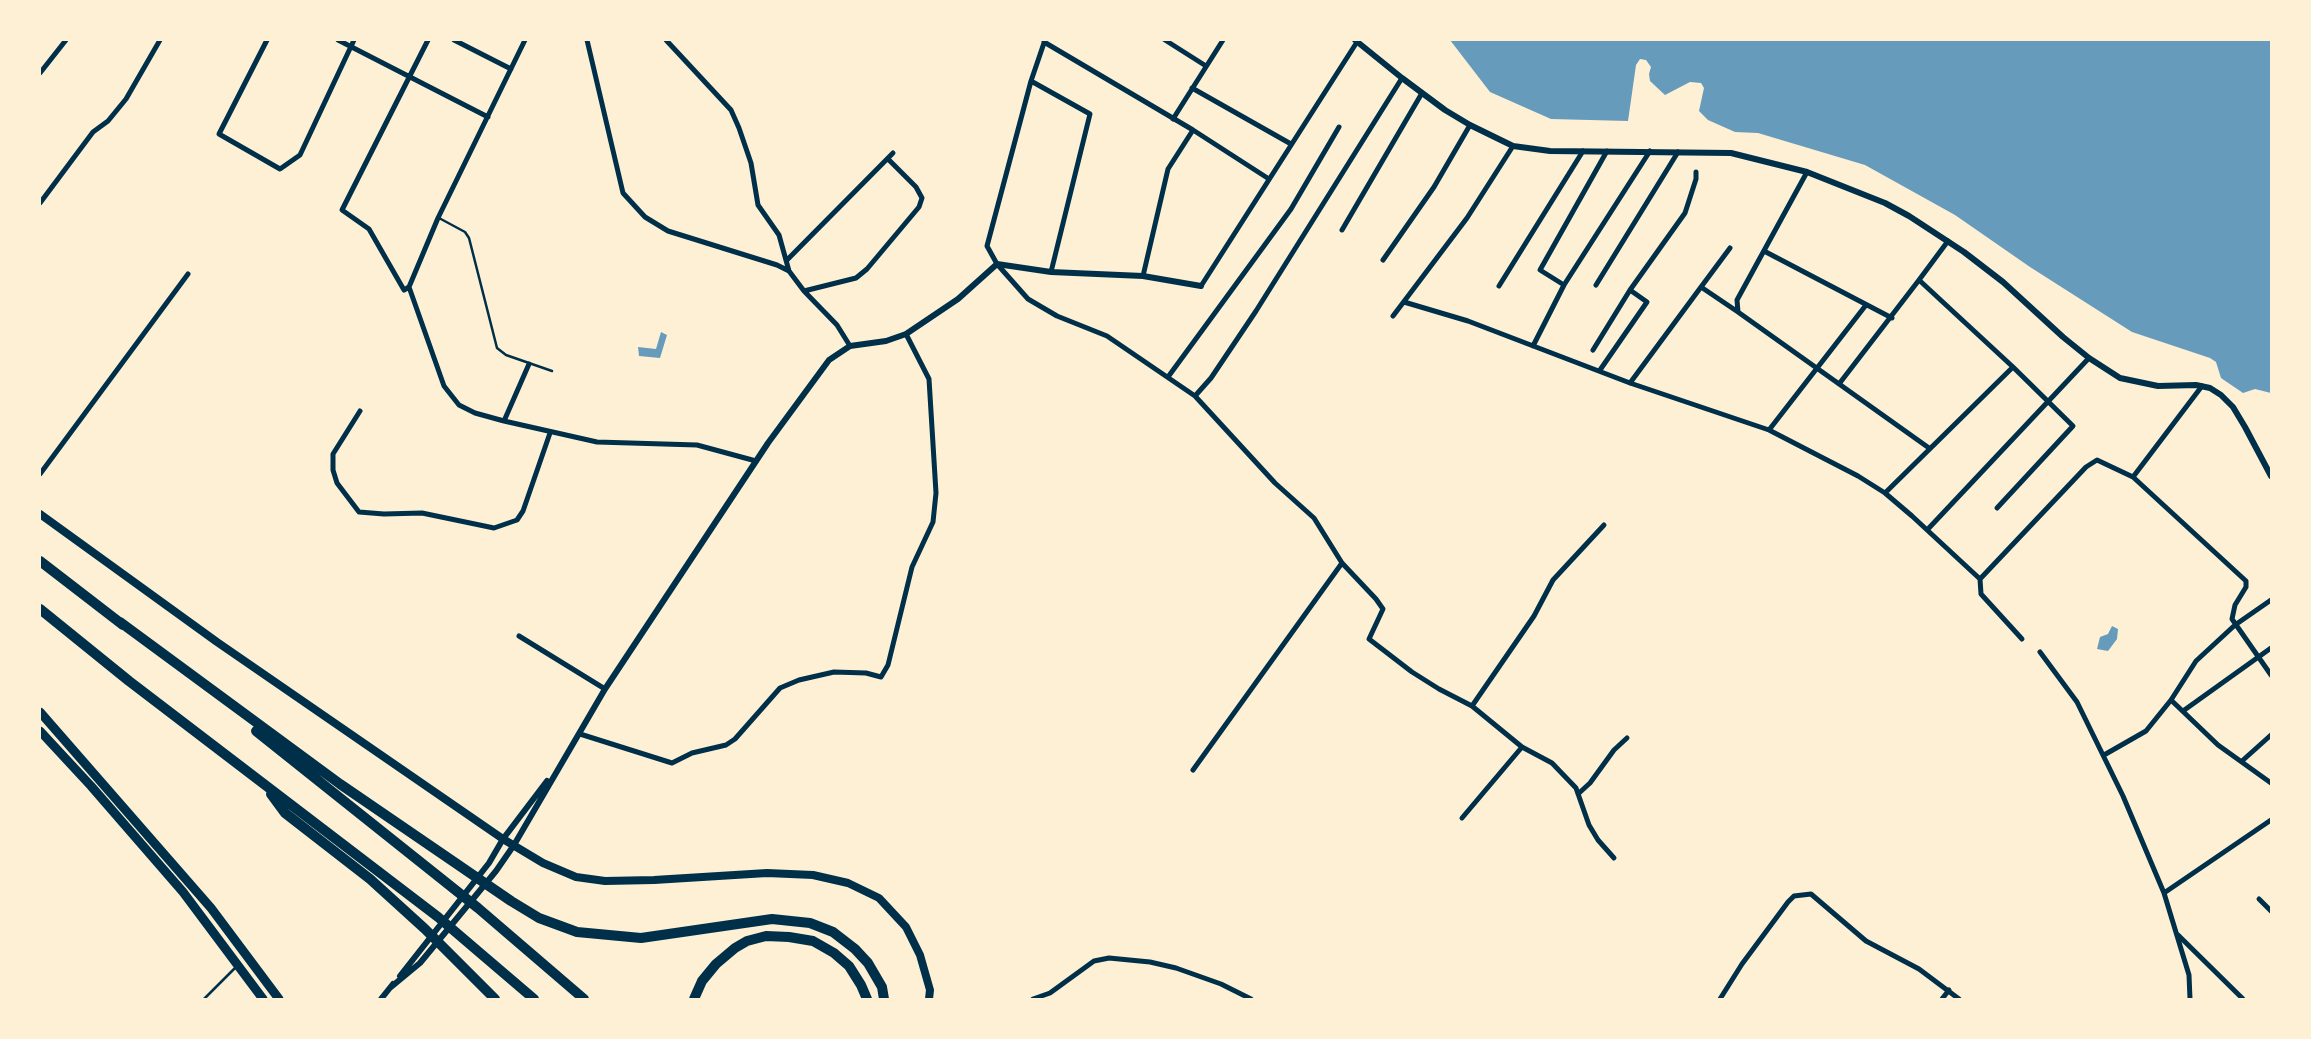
<!DOCTYPE html>
<style>
body{margin:0}
#map{position:relative;width:2311px;height:1039px;overflow:hidden;background:#fdf0d5;font-family:Merriweather,serif}
canvas{display:block}
.frame{position:absolute;inset:0;border:41px solid #fdf0d5;pointer-events:none}
</style>
<div id="map">
<canvas width="2311" height="1039"></canvas>
<div class="frame"></div>
</div>
<script>
const context = document.querySelector('canvas').getContext('2d');
context.lineJoin = 'round';
function paint(path, color) {
  context.fillStyle = color;
  context.fill(path, 'evenodd');
}
function toPath(rows) {
  const path = new Path2D();
  for (const r of rows) {
    path.moveTo(r[0], r[1]);
    for (let i = 2; i < r.length; i += 2) path.lineTo(r[i], r[i + 1]);
  }
  return path;
}
function trace(path, color, width, dash) {
  context.strokeStyle = color;
  context.lineWidth = width;
  context.lineCap = dash ? 'butt' : 'round';
  context.setLineDash(dash || []);
  context.stroke(path);
}
const water = toPath([
 [1450,40,2271,40,2271,393,2255,389,2243,393,2221,378,2216,362,2210,358,2132,332,2030,267,1955,215,1865,165,1758,133,1735,132,1708,120,1699,111,1704,88,1701,83,1690,82,1665,95,1650,81,1649,74,1651,67,1646,60,1640,59,1636,65,1628,121,1551,119,1490,92],
 [661,332,667,335,660,358,639,356,638,347,656,349],
 [2112,626,2118,629,2117,639,2108,651,2097,649,2100,637,2108,634]
]);
const service = toPath([
 [439,218,465,232,469,238,497,348,506,355,552,371],
 [204,999,237,966]
]);
const minor = toPath([
 [267,40,219,134,280,169,300,155,354,40],
 [338,40,488,117],
 [454,40,511,69],
 [587,40,623,193,645,217,668,231,777,265,789,271],
 [666,40,731,110,739,128,751,163,758,205,779,235,789,271,804,291,837,325,850,346],
 [1045,40,1031,81,987,246,997,264,1028,299,1057,316,1107,336,1195,396,1275,483,1314,518,1342,563,1376,599,1383,609,1369,639,1412,672,1439,689,1472,706,1522,747,1552,763,1576,788,1589,825,1598,840,1614,858],
 [1165,40,1206,66],
 [1044,42,1193,130,1269,179],
 [40,73,66,40],
 [1031,81,1090,114,1051,272],
 [1192,88,1291,144],
 [1173,119,1223,40],
 [1807,172,1737,300,1738,312,1929,448],
 [40,203,93,132,108,121,126,99,160,40],
 [1342,230,1422,93],
 [1948,241,1919,280,2013,367,2073,426,1997,508],
 [1764,251,1892,318],
 [787,260,893,153],
 [1383,260,1434,187,1470,125],
 [1143,276,1168,169,1193,130],
 [1564,285,1540,270,1607,151],
 [1596,285,1678,152],
 [1201,286,1357,42],
 [1499,286,1583,151],
 [409,287,444,386,459,405,475,413,504,421,597,442,697,445,756,461],
 [409,287,404,290,369,229,342,210,428,40],
 [409,287,438,218,525,40],
 [1701,287,1730,248],
 [804,291,856,278,867,269,919,207,922,198,916,187,888,159],
 [1404,302,1468,321,1630,383,1769,430,1858,476,1885,493,1912,516,1980,579,1981,594,2022,639],
 [1393,316,1467,218,1513,146],
 [1533,346,1564,285,1650,151],
 [1593,350,1630,290,1685,213,1696,179,1696,172],
 [1600,370,1647,302,1630,290],
 [1168,377,1291,209,1339,127],
 [1630,383,1701,287,1738,312],
 [1839,384,1919,280],
 [1195,396,1211,378,1256,311,1402,78],
 [360,411,333,454,333,470,337,483,359,512,384,514,422,513,494,528,517,520,523,511,550,433],
 [504,421,529,364],
 [1769,430,1866,305],
 [40,474,188,274],
 [2133,477,2202,386],
 [1885,493,2013,367],
 [1928,529,2089,358],
 [1980,579,2086,467,2097,460,2133,477,2246,581,2246,587,2235,605,2232,619,2271,675],
 [519,636,605,689],
 [2040,652,2077,702,2123,796,2164,893,2189,975,2190,999],
 [2171,700,2218,745,2271,783],
 [1472,706,1534,616,1553,580,1604,525],
 [2183,711,2271,648],
 [580,734,672,763,692,753,726,745,735,739,780,688,799,680,834,672,866,673,881,677,888,665,912,567,933,522,936,493,929,379,906,334],
 [2104,755,2146,731,2171,700,2196,661,2235,625,2271,600],
 [2242,761,2271,735],
 [1193,770,1342,563],
 [1578,794,1590,783,1614,750,1627,738],
 [1462,818,1522,747],
 [2164,893,2271,820],
 [2259,899,2271,911],
 [2178,935,2243,999],
 [1033,999,1050,993,1094,961,1109,958,1150,962,1176,968,1221,984,1251,999],
 [1720,999,1742,964,1788,902,1794,896,1811,894,1866,941,1919,969,1959,999],
 [1942,999,1949,990]
]);
const tertiary = toPath([
 [1355,40,1402,78,1445,110,1470,125,1513,146,1550,151,1731,153,1807,172,1885,203,1909,216,1964,252,2003,282,2063,337,2089,358,2120,378,2158,386,2196,385,2210,388,2221,395,2233,407,2245,427,2271,476],
 [400,976,489,863,503,839,547,781],
 [391,987,420,963,496,871,514,845,605,689,768,443,829,360,850,346,886,341,906,334,958,299,997,264,1051,272,1143,276,1201,286],
 [381,999,393,984]
]);
const secondary = toPath([
 [40,514,217,642,503,839,543,863,576,877,605,881,654,880,767,873,813,875,848,883,879,898,906,927,920,955,930,990,929,999]
]);
const primary = toPath([
 [40,712,211,908,279,999],
 [40,731,91,786,183,892,263,999]
]);
const motorway = toPath([
 [40,561,123,625],
 [40,609,129,681,438,917,534,999],
 [120,622,340,784,511,901,539,918,577,932,641,938,772,919,810,923,833,932,855,949,868,963,882,987,884,999],
 [256,731,478,908,584,999],
 [271,794,285,813,370,879,425,929,495,999],
 [694,999,702,981,716,964,735,948,747,941,766,936,789,937,813,941,834,953,849,966,861,985,867,999]
]);
paint(water, '#669bbc');
trace(service, '#003049', 2.5);
trace(minor, '#003049', 5);
trace(tertiary, '#003049', 6);
trace(secondary, '#003049', 8);
trace(primary, '#003049', 9);
trace(motorway, '#003049', 10);
</script>
